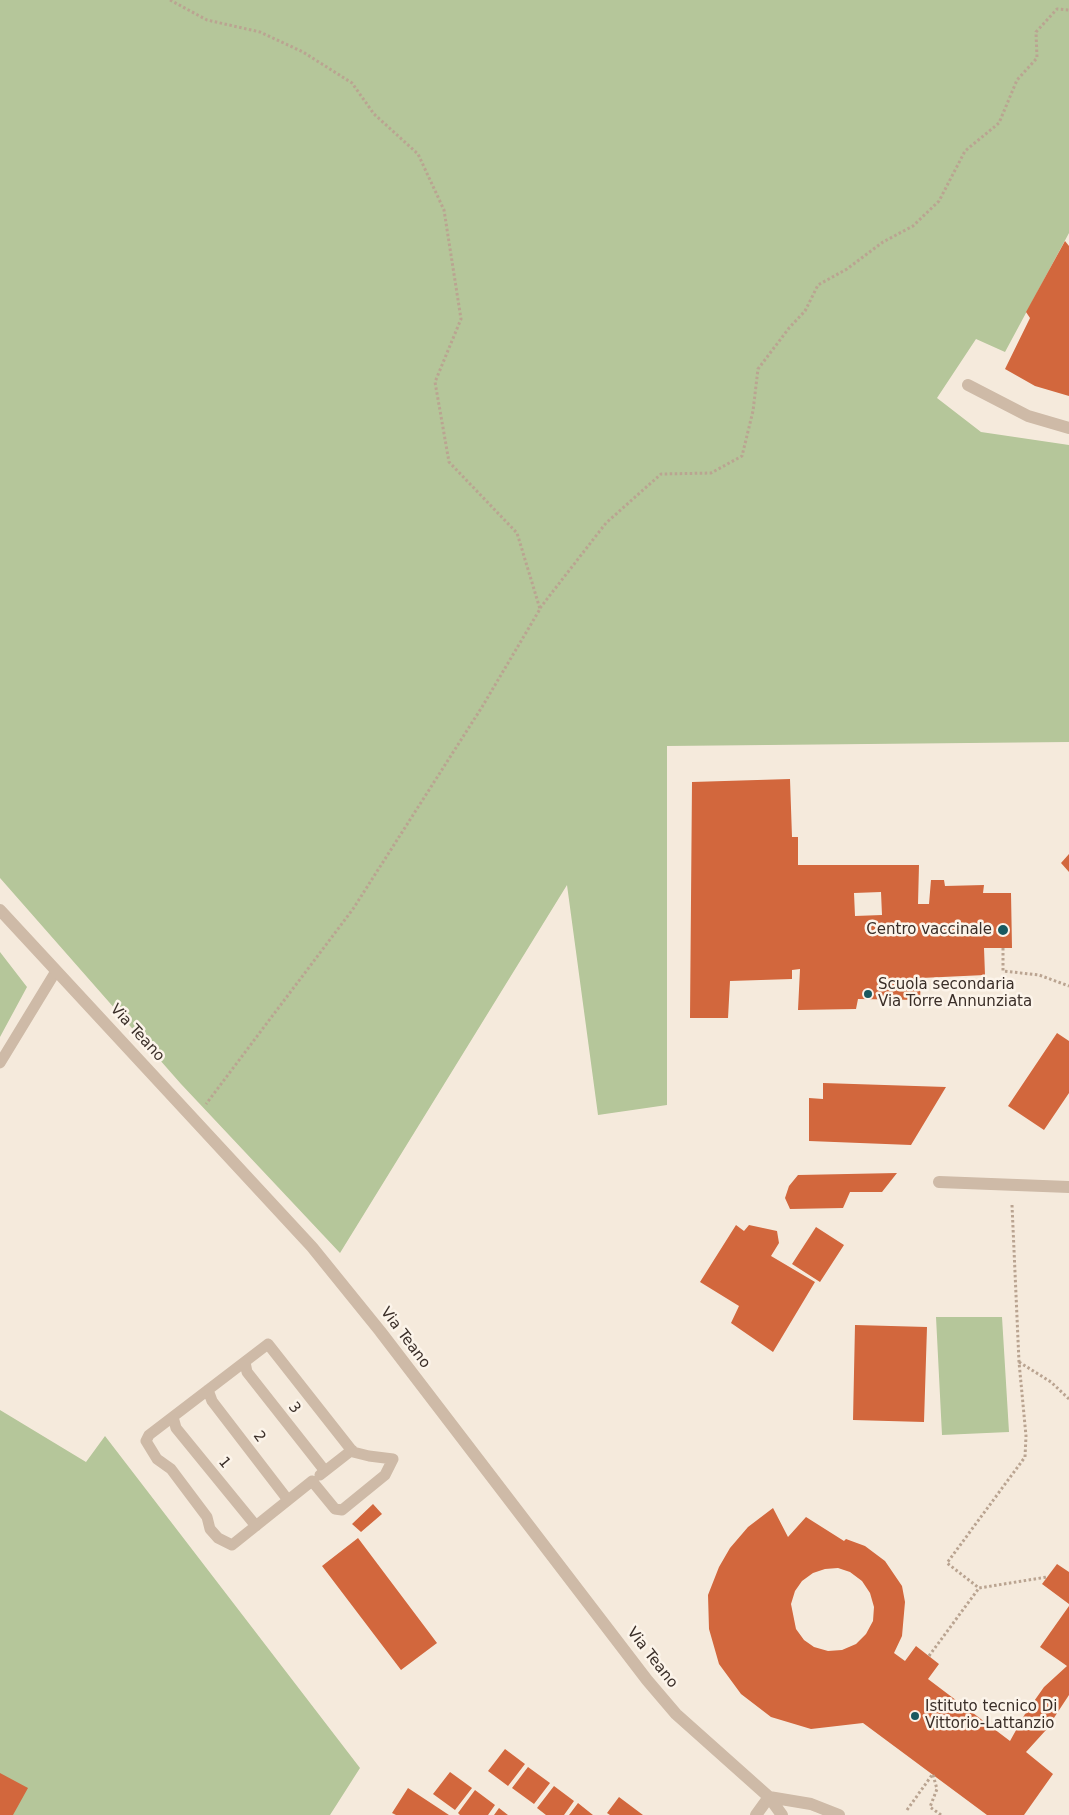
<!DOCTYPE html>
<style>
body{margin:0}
canvas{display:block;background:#f5eadc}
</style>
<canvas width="1069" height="1815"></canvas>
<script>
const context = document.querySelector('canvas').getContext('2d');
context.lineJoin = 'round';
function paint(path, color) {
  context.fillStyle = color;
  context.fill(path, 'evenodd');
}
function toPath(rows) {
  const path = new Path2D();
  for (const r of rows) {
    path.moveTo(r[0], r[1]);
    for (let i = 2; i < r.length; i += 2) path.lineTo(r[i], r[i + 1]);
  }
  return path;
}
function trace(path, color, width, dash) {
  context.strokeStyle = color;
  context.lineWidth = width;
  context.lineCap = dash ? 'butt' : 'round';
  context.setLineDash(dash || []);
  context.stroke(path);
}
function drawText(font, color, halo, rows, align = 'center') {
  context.font = font + ' "DejaVu Sans",sans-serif';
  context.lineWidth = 5;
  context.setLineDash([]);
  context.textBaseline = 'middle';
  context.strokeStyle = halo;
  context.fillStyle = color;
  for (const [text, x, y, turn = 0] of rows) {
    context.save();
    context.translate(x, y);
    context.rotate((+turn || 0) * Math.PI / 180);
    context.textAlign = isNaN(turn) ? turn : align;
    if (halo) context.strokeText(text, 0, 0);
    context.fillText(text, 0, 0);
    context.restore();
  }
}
const green = toPath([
 [0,0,1069,0,1069,233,1005,352,976,339,937,398,981,432,1069,445,1069,742,667,746,667,1105,598,1115,567,885,340,1253,181,1084,0,878],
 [0,952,27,987,0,1037],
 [936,1317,1002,1317,1009,1432,942,1435],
 [0,1410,86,1462,105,1436,360,1768,330,1815,0,1815]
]);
const building = toPath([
 [1065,241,1069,246,1069,396,1035,386,1005,369,1030,318,1026,312],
 [790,779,792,837,798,837,798,865,919,865,918,904,929,904,931,880,944,880,945,886,984,885,983,893,1011,893,1012,948,984,948,985,975,921,978,920,1000,858,999,856,1009,798,1010,800,969,792,970,792,979,730,981,728,1018,690,1018,692,782],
 [881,892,882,915,855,916,854,893],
 [1069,854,1069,872,1061,863],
 [1057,1033,1069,1041,1069,1093,1044,1130,1008,1106],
 [823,1083,946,1087,911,1145,809,1141,809,1098,823,1099],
 [897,1173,882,1192,850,1192,843,1208,790,1209,785,1198,789,1186,798,1175],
 [736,1225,744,1231,749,1225,777,1231,779,1243,771,1256,815,1282,773,1352,731,1323,739,1306,700,1282],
 [816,1227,844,1245,820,1282,792,1264],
 [855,1325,927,1327,924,1422,853,1420],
 [373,1504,382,1514,361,1532,352,1524],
 [773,1508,788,1537,806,1517,844,1541,846,1539,865,1546,885,1561,902,1586,905,1602,902,1636,894,1653,905,1661,916,1646,939,1664,928,1679,1010,1741,1025,1714,1044,1687,1067,1666,1040,1647,1069,1606,1069,1695,1046,1730,1026,1752,1053,1774,1024,1815,987,1815,863,1723,811,1729,771,1717,741,1694,719,1664,709,1629,708,1595,719,1567,730,1548,748,1527],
 [838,1568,850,1572,862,1581,870,1593,874,1607,873,1621,866,1634,856,1644,842,1650,828,1651,814,1647,804,1640,796,1629,791,1604,795,1591,802,1581,813,1573,825,1569],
 [358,1538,437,1643,401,1670,322,1566],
 [1057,1564,1069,1572,1069,1604,1042,1584],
 [505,1749,525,1764,508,1786,488,1771],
 [528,1767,550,1783,534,1804,512,1788],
 [450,1772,472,1788,455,1810,433,1794],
 [0,1773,28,1788,13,1815,0,1815],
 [554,1786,574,1801,564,1815,546,1815,537,1808],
 [408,1788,449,1815,396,1815,392,1813],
 [475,1790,495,1805,488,1815,460,1815,458,1813],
 [619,1797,643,1815,610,1815,607,1813],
 [578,1803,593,1815,569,1815],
 [499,1808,508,1815,494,1815]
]);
const path = toPath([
 [170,0,207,20,260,32,303,52,352,83,374,114,418,154,444,210,461,319,435,382,449,462,517,533,540,609,482,707,353,909,206,1104],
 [540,608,606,523,661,474,711,473,742,456,753,411,758,369,789,328,805,311,818,285,847,269,883,242,913,226,939,201,965,151,999,123,1017,80,1037,58,1036,32,1057,9,1069,10],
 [1003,948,1003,971,1039,975,1069,986],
 [1012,1205,1019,1362,1026,1436,1025,1457,947,1563,979,1588,1047,1577],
 [1019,1362,1051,1382,1069,1399],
 [929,1656,979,1588],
 [933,1775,937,1789,930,1807,941,1815],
 [907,1810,932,1775]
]);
const service = toPath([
 [0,1063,56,971],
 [268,1344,353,1452,369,1456,393,1459,385,1475,342,1510,335,1509,312,1481,232,1545,218,1538,210,1529,207,1517,171,1469,157,1459,146,1441,149,1435,268,1344],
 [245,1362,247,1372,325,1471],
 [208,1390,212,1401,288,1500],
 [173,1417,176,1428,256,1526],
 [320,1475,352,1450]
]);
const minor = toPath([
 [968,385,1028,416,1069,428],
 [939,1182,1069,1187],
 [756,1815,769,1797]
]);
const tertiary = toPath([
 [0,910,312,1247,380,1331,647,1680,676,1714,769,1797,782,1815],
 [769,1797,811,1804,839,1815]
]);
const markers = [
 [1003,930,6,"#195960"],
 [868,994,5,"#195960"],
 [915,1716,5,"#195960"]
];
const poiNames = [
 ["Centro vaccinale",992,930,"right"],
 ["Scuola secondaria",878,985],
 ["Via Torre Annunziata",878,1002],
 ["Istituto tecnico Di",925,1707],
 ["Vittorio-Lattanzio",925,1724]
];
const streetNames = [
 ["Via Teano",137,1033,47],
 ["Via Teano",405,1338,53],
 ["3",294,1408,52],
 ["2",259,1437,53],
 ["1",224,1463,51],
 ["Via Teano",652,1658,52]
];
paint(green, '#b5c69a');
paint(building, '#d2673d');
trace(path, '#baa491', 3, [2.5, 2.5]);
trace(service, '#cebaa7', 11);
trace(minor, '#cebaa7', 12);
trace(tertiary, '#cebaa7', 12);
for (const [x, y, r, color] of markers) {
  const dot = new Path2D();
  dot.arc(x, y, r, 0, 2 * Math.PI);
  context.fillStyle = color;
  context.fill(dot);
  trace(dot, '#fcf4ea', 2);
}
drawText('15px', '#3a2e28', '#fcf4ea', poiNames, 'left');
drawText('15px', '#3a2e28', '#fcf4ea', streetNames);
</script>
